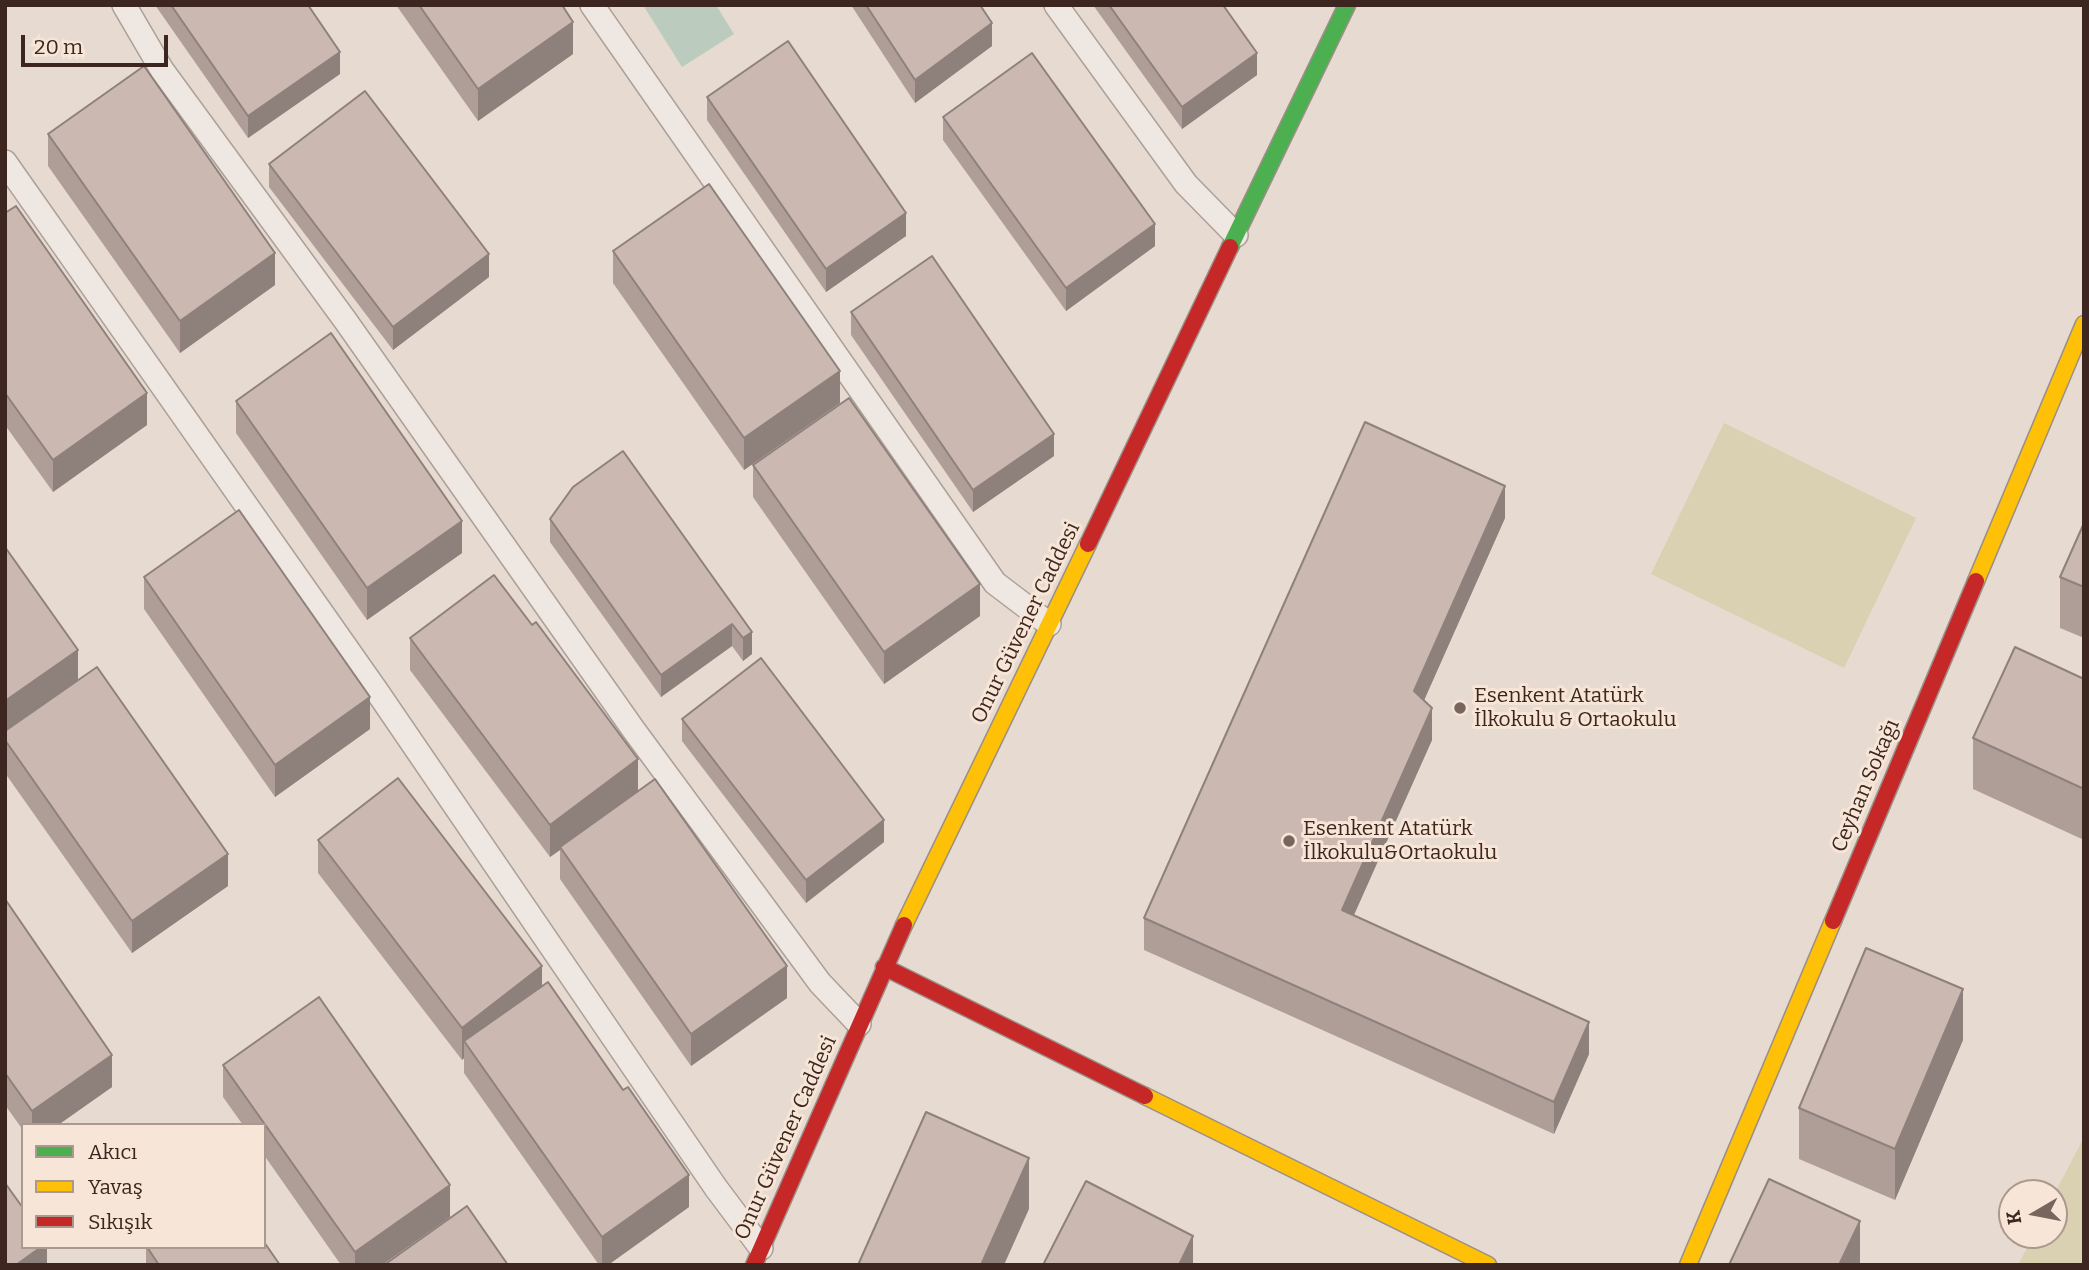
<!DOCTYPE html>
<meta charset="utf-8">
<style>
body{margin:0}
#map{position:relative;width:2089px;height:1270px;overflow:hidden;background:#e7dad0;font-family:Bitter,serif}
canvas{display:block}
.frame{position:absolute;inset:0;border:7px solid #3c261f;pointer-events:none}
.legend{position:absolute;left:21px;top:1123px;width:245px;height:126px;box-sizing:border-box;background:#f7e6d7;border:2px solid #ac998d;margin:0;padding:9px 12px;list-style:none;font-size:21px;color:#3c261f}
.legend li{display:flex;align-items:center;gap:14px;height:35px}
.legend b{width:35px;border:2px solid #ac998d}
.north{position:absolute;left:1998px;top:1179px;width:70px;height:70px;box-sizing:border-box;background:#f7e6d7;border:2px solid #ac998d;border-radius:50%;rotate:260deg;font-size:19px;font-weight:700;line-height:28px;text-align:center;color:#3c261f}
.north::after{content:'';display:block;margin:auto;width:24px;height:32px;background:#78655d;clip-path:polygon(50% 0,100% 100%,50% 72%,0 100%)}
.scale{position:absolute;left:21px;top:35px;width:147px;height:32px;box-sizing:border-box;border:4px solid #3c261f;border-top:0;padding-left:9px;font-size:21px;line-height:24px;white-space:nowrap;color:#3c261f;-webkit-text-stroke:5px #f7e6d7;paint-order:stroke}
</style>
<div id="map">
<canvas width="2089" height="1270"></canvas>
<div class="frame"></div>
<ul class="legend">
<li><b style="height:9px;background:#4caf50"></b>Akıcı</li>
<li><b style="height:9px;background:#ffc107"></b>Yavaş</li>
<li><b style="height:9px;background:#c62828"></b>Sıkışık</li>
</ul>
<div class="north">K</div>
<div class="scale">20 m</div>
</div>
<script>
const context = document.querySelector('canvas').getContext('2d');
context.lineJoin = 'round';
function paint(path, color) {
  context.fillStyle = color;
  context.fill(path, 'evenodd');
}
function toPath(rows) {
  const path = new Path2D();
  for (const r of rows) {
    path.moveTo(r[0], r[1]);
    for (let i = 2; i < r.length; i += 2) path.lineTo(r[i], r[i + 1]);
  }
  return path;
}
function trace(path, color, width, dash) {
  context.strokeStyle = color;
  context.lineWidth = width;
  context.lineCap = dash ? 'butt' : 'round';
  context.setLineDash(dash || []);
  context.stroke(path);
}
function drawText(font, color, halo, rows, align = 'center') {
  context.font = font + ' Bitter,serif';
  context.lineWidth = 6;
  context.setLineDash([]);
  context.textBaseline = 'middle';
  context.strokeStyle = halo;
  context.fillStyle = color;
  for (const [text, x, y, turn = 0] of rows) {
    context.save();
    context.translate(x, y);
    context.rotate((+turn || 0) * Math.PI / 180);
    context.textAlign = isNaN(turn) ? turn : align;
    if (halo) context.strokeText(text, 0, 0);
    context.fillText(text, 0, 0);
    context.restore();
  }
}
const green = toPath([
 [1724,423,1916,518,1844,668,1651,574],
 [2084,1137,2084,1265,2018,1265,2034,1235,2054,1235,2054,1195]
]);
const water = toPath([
 [643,5,716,5,734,34,682,67]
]);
const lane = toPath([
 [124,5,162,70,345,320,633,729,820,983,859,1024],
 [592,5,995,583,1049,624],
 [1056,5,1186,184,1236,235],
 [5,162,376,690,716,1188,761,1248]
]);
const fast = toPath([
 [1230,247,1347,5]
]);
const slow = toPath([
 [1976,581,2084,324],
 [904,925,1088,544],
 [1145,1096,1488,1265],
 [1688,1265,1833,921]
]);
const jam = toPath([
 [1088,544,1230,247],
 [1833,921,1976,581],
 [884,967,1145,1096],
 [754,1265,904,925]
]);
const wall = toPath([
 [155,5,308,5,340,74,248,138],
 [396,5,562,5,573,54,478,121],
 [851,5,980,5,992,46,915,103],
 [1093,5,1223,5,1257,75,1182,129],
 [707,97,906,236,826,292,707,120],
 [943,117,1155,246,1066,311,943,140],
 [48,134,275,285,180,353,48,166],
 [269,164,489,277,393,350,269,187],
 [5,213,147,425,53,492,5,425],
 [613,251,840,403,744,470,613,283],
 [851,312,1054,456,973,512,851,335],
 [236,401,462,553,367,620,236,433],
 [753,465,980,616,884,684,753,497],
 [1505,518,1424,700,1432,740,1353,916,1589,1054,1554,1134,1144,950,1144,918],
 [550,519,752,632,752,654,743,661,732,646,661,697,550,542],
 [2084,523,2084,638,2060,628,2060,577],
 [144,577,370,729,275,797,144,609],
 [410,638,638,791,787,998,691,1066,560,879,560,850,550,857,410,670],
 [2084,679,2084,840,1973,789,1973,738],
 [78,680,228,886,132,953,5,773,5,740],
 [682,719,884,842,806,903,682,741],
 [318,840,542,987,689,1207,608,1265,599,1265,464,1073,464,1058,462,1060,318,873],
 [5,899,112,1087,58,1125,23,1125,23,1130,5,1105],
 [1963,1040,1895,1200,1799,1159,1799,1108],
 [223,1065,450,1217,382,1265,341,1265,264,1155,264,1125,243,1125,223,1097],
 [146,1247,264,1247,280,1265,146,1265]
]);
const shadedWall = toPath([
 [573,22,573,54,478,121,478,89],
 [992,23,992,46,915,103,915,80],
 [340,52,340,74,248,138,248,116],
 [1257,53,1257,75,1182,129,1182,107],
 [906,213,906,236,826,292,826,269],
 [1155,224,1155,246,1066,311,1066,288],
 [275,253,275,285,180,353,180,321],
 [489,254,489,277,393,350,393,327],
 [840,371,840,403,744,470,744,438],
 [147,393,147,425,53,492,53,460],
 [1054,434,1054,456,973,512,973,490],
 [1505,486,1505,518,1414,723,1414,691],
 [462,521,462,553,367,620,367,588],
 [980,584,980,616,884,684,884,652],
 [732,624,732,646,661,697,661,675],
 [752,632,752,654,743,661,743,638],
 [78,650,78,682,5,733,5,701],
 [370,697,370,729,275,797,275,765],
 [1432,708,1432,740,1342,942,1342,910],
 [638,759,638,791,560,847,560,850,550,857,550,825],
 [884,820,884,842,806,903,806,880],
 [228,854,228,886,132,953,132,921],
 [542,966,542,998,464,1041,464,1058,462,1060,462,1028],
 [787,966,787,998,691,1066,691,1034],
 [1963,989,1963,1040,1895,1200,1895,1149],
 [1589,1022,1589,1054,1554,1134,1554,1102],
 [112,1055,112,1087,58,1125,32,1125,32,1111],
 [1029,1158,1029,1209,1004,1265,981,1265],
 [689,1175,689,1207,608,1265,602,1265,602,1237],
 [450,1185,450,1217,382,1265,355,1265,355,1252],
 [1860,1221,1860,1265,1839,1265],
 [1193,1236,1193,1265,1179,1265],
 [41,1247,47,1247,47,1265,16,1265]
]);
const building = toPath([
 [171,5,308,5,340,52,248,116,171,5],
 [419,5,562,5,573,22,478,89,419,5],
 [866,5,980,5,992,23,915,80,866,5],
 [1109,5,1223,5,1257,53,1182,107,1109,5],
 [788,41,906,213,826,269,707,97,788,41],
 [1032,53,1155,224,1066,288,943,117,1032,53],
 [144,66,275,253,180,321,48,134,144,66],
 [365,91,489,254,393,327,269,164,365,91],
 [709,184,840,371,744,438,613,251,709,184],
 [16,206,147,393,53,460,5,393,5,213,16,206],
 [932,256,1054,434,973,490,851,312,932,256],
 [331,333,462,521,367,588,236,401,331,333],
 [849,398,980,584,884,652,753,465,849,398],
 [1365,422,1505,486,1414,691,1432,708,1342,910,1589,1022,1554,1102,1144,918,1365,422],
 [623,451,752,632,743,638,732,624,661,675,550,519,573,487,623,451],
 [239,510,370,697,275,765,144,577,239,510],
 [2084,523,2084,587,2060,577,2084,523],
 [5,547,78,650,5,701,5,547],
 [494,575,532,625,536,622,638,759,550,825,410,638,494,575],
 [2015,647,2084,679,2084,789,1973,738,2015,647],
 [761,658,884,820,806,880,682,719,761,658],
 [97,667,228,854,132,921,5,740,5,731,97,667],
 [398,778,542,966,462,1028,318,840,398,778],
 [655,779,787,966,691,1034,560,847,655,779],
 [5,899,112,1055,32,1111,5,1073,5,899],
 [1866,948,1963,989,1895,1149,1799,1108,1866,948],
 [548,982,623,1090,628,1087,689,1175,602,1237,464,1041,548,982],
 [319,997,450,1185,355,1252,223,1065,319,997],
 [926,1112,1029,1158,981,1265,858,1265,926,1112],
 [1769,1179,1860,1221,1839,1265,1729,1265,1769,1179],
 [1086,1181,1193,1236,1179,1265,1043,1265,1086,1181],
 [5,1183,23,1208,23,1247,41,1247,16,1265,5,1265,5,1183],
 [467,1206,508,1265,384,1265,467,1206],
 [264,1242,280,1265,159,1265,147,1247,264,1247,264,1242]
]);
const markers = [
 [1460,708,7,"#78655d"],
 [1289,841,7,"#78655d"]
];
const streetNames = [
 ["Onur Güvener Caddesi",1026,623,-64],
 ["Ceyhan Sokağı",1866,786,-67],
 ["Onur Güvener Caddesi",786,1138,-66]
];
const poiNames = [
 ["Esenkent Atatürk",1474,696],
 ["İlkokulu & Ortaokulu",1474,720],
 ["Esenkent Atatürk",1303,829],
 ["İlkokulu&Ortaokulu",1303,853]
];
paint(green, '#dad0b2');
paint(water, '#bbcbbd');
trace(lane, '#aca098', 26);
trace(fast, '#9c8f88', 19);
trace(slow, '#9c8f88', 19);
trace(jam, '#9c8f88', 19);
trace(lane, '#efe8e2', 23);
trace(fast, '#4caf50', 16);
trace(slow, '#ffc107', 16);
trace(jam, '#c62828', 16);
paint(wall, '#af9e98');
paint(shadedWall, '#8e817c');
paint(building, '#cbb8b1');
trace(building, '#8e817c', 2);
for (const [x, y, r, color] of markers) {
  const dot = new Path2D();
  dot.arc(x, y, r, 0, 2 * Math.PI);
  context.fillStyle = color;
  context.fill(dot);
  trace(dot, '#f7e6d7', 2.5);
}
drawText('21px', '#3c261f', '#f7e6d7', streetNames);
drawText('21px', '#3c261f', '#f7e6d7', poiNames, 'left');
</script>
